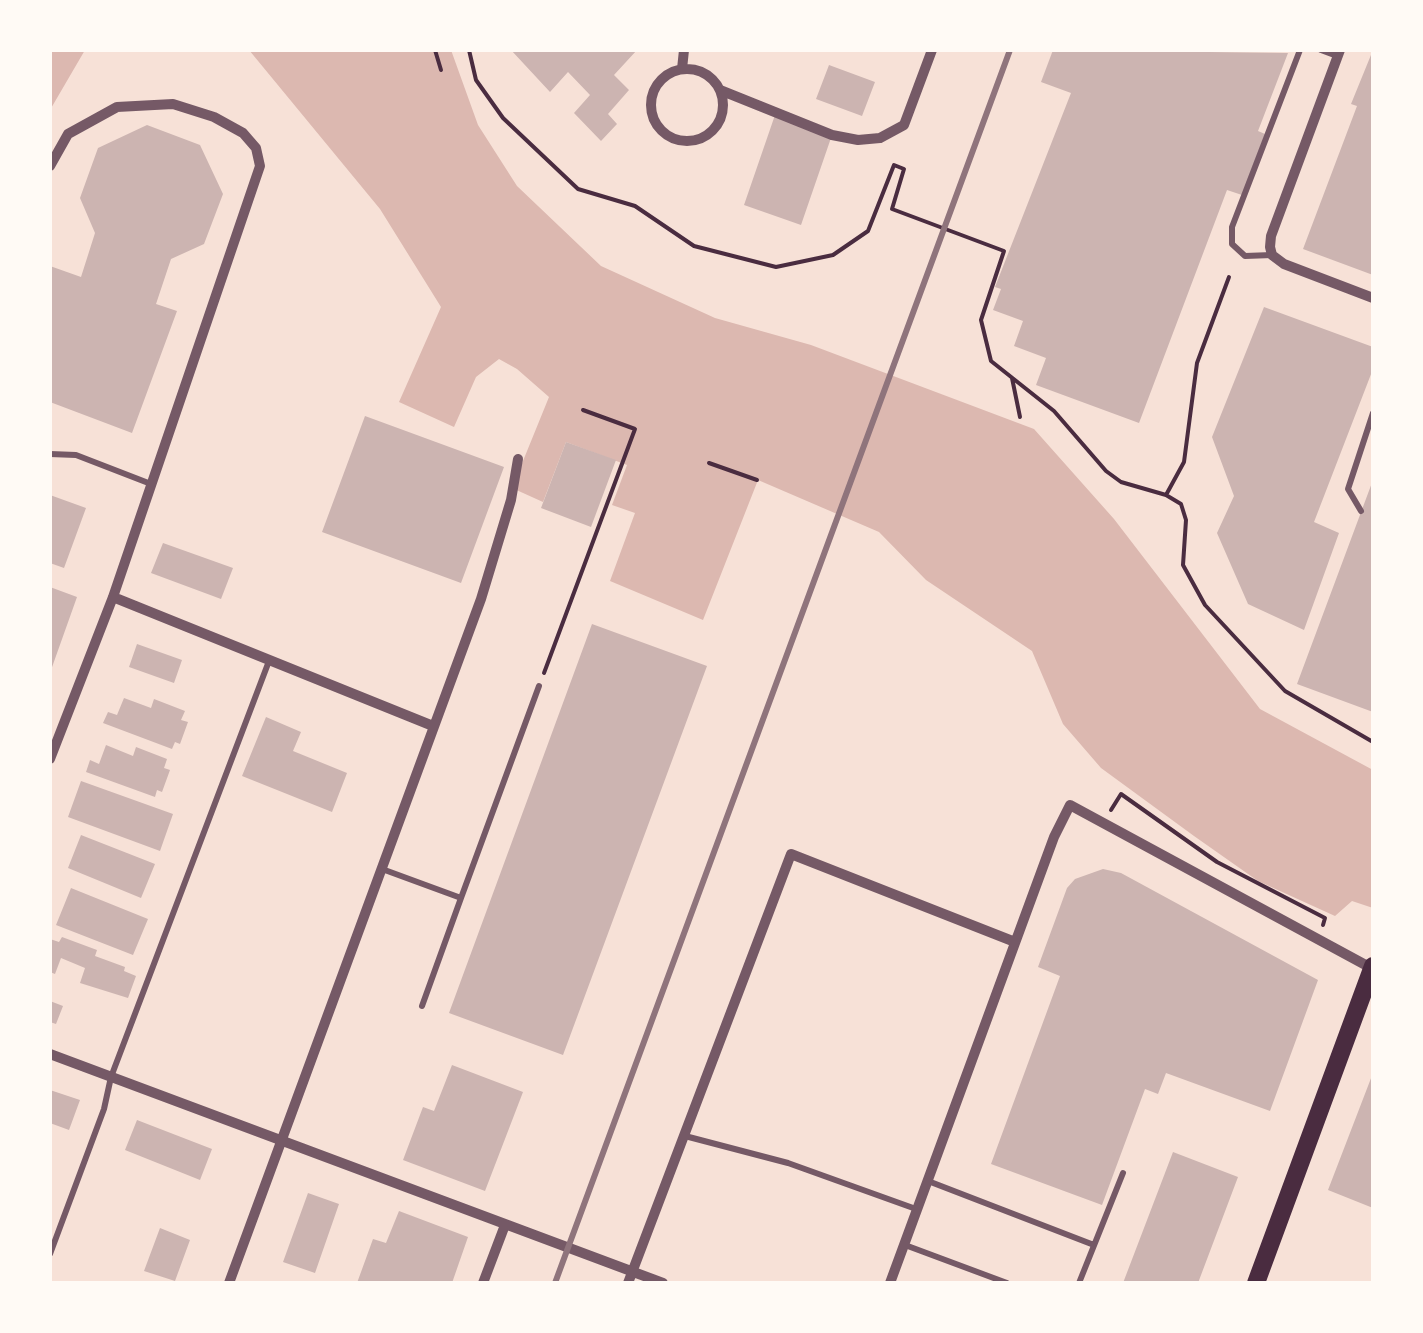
<!DOCTYPE html>
<style>
body{margin:0}
#map{position:relative;width:1423px;height:1333px;overflow:hidden;background:#f7e1d7;font-family:"Golos Text",sans-serif}
canvas{display:block}
.frame{position:absolute;inset:0;border:52px solid #fffaf5;pointer-events:none}
</style>
<div id="map">
<canvas width="1423" height="1333"></canvas>
<div class="frame"></div>
</div>
<script>
const context = document.querySelector('canvas').getContext('2d');
context.lineJoin = 'round';
function paint(path, color) {
  context.fillStyle = color;
  context.fill(path, 'evenodd');
}
function toPath(rows) {
  const path = new Path2D();
  for (const r of rows) {
    if (r.length === 3) {
      path.moveTo(r[0] + r[2], r[1]);
      path.arc(r[0], r[1], r[2], 0, 2 * Math.PI);
      continue;
    }
    path.moveTo(r[0], r[1]);
    for (let i = 2; i < r.length; i += 2) path.lineTo(r[i], r[i + 1]);
  }
  return path;
}
function trace(path, color, width, dash) {
  context.strokeStyle = color;
  context.lineWidth = width;
  context.lineCap = dash ? 'butt' : 'round';
  context.setLineDash(dash || []);
  context.stroke(path);
}
const water = toPath([
 [50,50,85,50,50,110],
 [249,50,451,50,478,125,517,186,601,266,715,318,811,345,1034,429,1114,519,1260,709,1373,770,1373,908,1352,901,1335,916,1258,881,1194,836,1101,768,1063,724,1032,651,926,580,879,532,758,480,703,620,610,581,635,513,612,505,627,465,566,442,543,502,512,488,549,397,517,369,499,359,476,377,454,427,399,402,441,307,380,209]
]);
const building = toPath([
 [511,50,637,50,614,75,629,90,608,114,617,124,601,141,574,113,590,95,568,72,550,92],
 [1053,50,1288,53,1258,131,1265,134,1242,195,1227,190,1139,423,1036,385,1046,358,1014,346,1023,321,993,310,1001,289,995,287,1071,93,1041,82],
 [1373,50,1373,275,1303,249,1357,106,1351,104],
 [829,65,875,82,862,116,816,99],
 [775,115,832,135,801,225,744,205],
 [147,125,200,145,223,194,204,244,171,259,156,304,177,311,132,433,50,402,50,266,81,277,95,233,80,198,98,148],
 [1264,307,1373,347,1373,369,1314,522,1339,533,1304,630,1248,604,1217,533,1234,496,1212,437],
 [365,416,504,467,461,583,322,532],
 [566,442,616,460,591,527,541,508],
 [1373,480,1373,712,1297,684],
 [50,495,86,508,64,568,50,563],
 [163,543,233,568,221,599,151,573],
 [50,587,77,597,51,670,50,670],
 [592,624,707,666,563,1055,449,1013],
 [137,644,182,660,174,683,129,667],
 [124,698,151,708,154,699,185,711,181,720,188,722,180,744,175,742,172,749,103,723,108,712,117,715],
 [266,717,301,732,293,751,347,773,332,812,242,776],
 [106,745,133,756,136,747,167,759,164,768,170,770,162,792,157,790,155,797,86,772,90,760,99,764],
 [81,781,173,814,160,851,68,817],
 [81,835,155,864,141,898,68,868],
 [1103,869,1121,873,1318,980,1270,1111,1166,1073,1158,1094,1145,1089,1102,1205,991,1164,1060,976,1038,967,1067,888,1075,879],
 [71,888,148,919,133,955,56,925],
 [62,937,97,950,95,956,125,967,124,971,136,976,128,998,80,983,85,968,61,958,55,974,50,972,50,939,59,942],
 [50,1001,63,1006,56,1024,50,1022],
 [452,1065,523,1092,485,1191,403,1160,423,1107,434,1111],
 [1373,1073,1373,1208,1328,1190],
 [50,1090,80,1100,69,1130,50,1123],
 [137,1120,212,1149,200,1180,125,1150],
 [1173,1152,1238,1177,1198,1283,1123,1283],
 [308,1193,339,1204,315,1273,283,1262],
 [399,1211,468,1237,452,1283,357,1283,373,1239,386,1243],
 [160,1228,190,1240,175,1281,144,1271]
]);
const path = toPath([
 [435,50,441,70],
 [469,50,476,80,503,118,578,189,635,206,694,246,776,267,833,255,868,231,894,165,904,169,892,209,1004,251,981,320,991,361,1054,411,1106,471,1121,482,1166,495,1181,504,1186,520,1183,565,1205,605,1285,691,1373,742],
 [1012,378,1020,417],
 [709,463,757,480],
 [1166,495,1184,462,1197,363,1229,277],
 [544,673,635,429,583,410],
 [1111,810,1121,794,1217,862,1325,918,1323,925]
]);
const service = toPath([
 [1321,50,1337,56],
 [1272,255,1245,256,1232,244,1232,227,1300,50],
 [50,454,76,455,151,484],
 [1361,511,1348,489,1373,413],
 [382,869,461,898,539,686],
 [422,1006,461,898],
 [685,1136,788,1163,916,1209],
 [928,1181,1094,1245],
 [905,1245,1007,1283],
 [50,1254,104,1109,111,1077,269,661],
 [1079,1283,1123,1173]
]);
const minor = toPath([
 [1340,50,1271,236,1270,247,1272,255,1284,264,1373,298],
 [682,69,684,50],
 [687,105,36],
 [720,90,832,135,858,140,880,138,904,125,932,50],
 [50,166,68,134,117,107,173,104,214,117,243,133,256,148,260,166,113,597,50,759],
 [113,597,433,726],
 [50,1054,663,1283],
 [229,1283,481,599,511,500,518,459],
 [483,1283,505,1225],
 [628,1283,791,854,1015,942],
 [890,1283,1054,837,1070,805,1373,969]
]);
const secondary = toPath([
 [1256,1283,1373,966]
]);
const rail = toPath([
 [555,1283,1010,50]
]);
paint(water, '#dcb8b0');
paint(building, '#ccb4b1');
trace(path, '#4a2c40', 4);
trace(service, '#755966', 6);
trace(minor, '#755966', 10);
trace(secondary, '#4a2c40', 18);
trace(rail, '#8f747c', 6);
</script>
